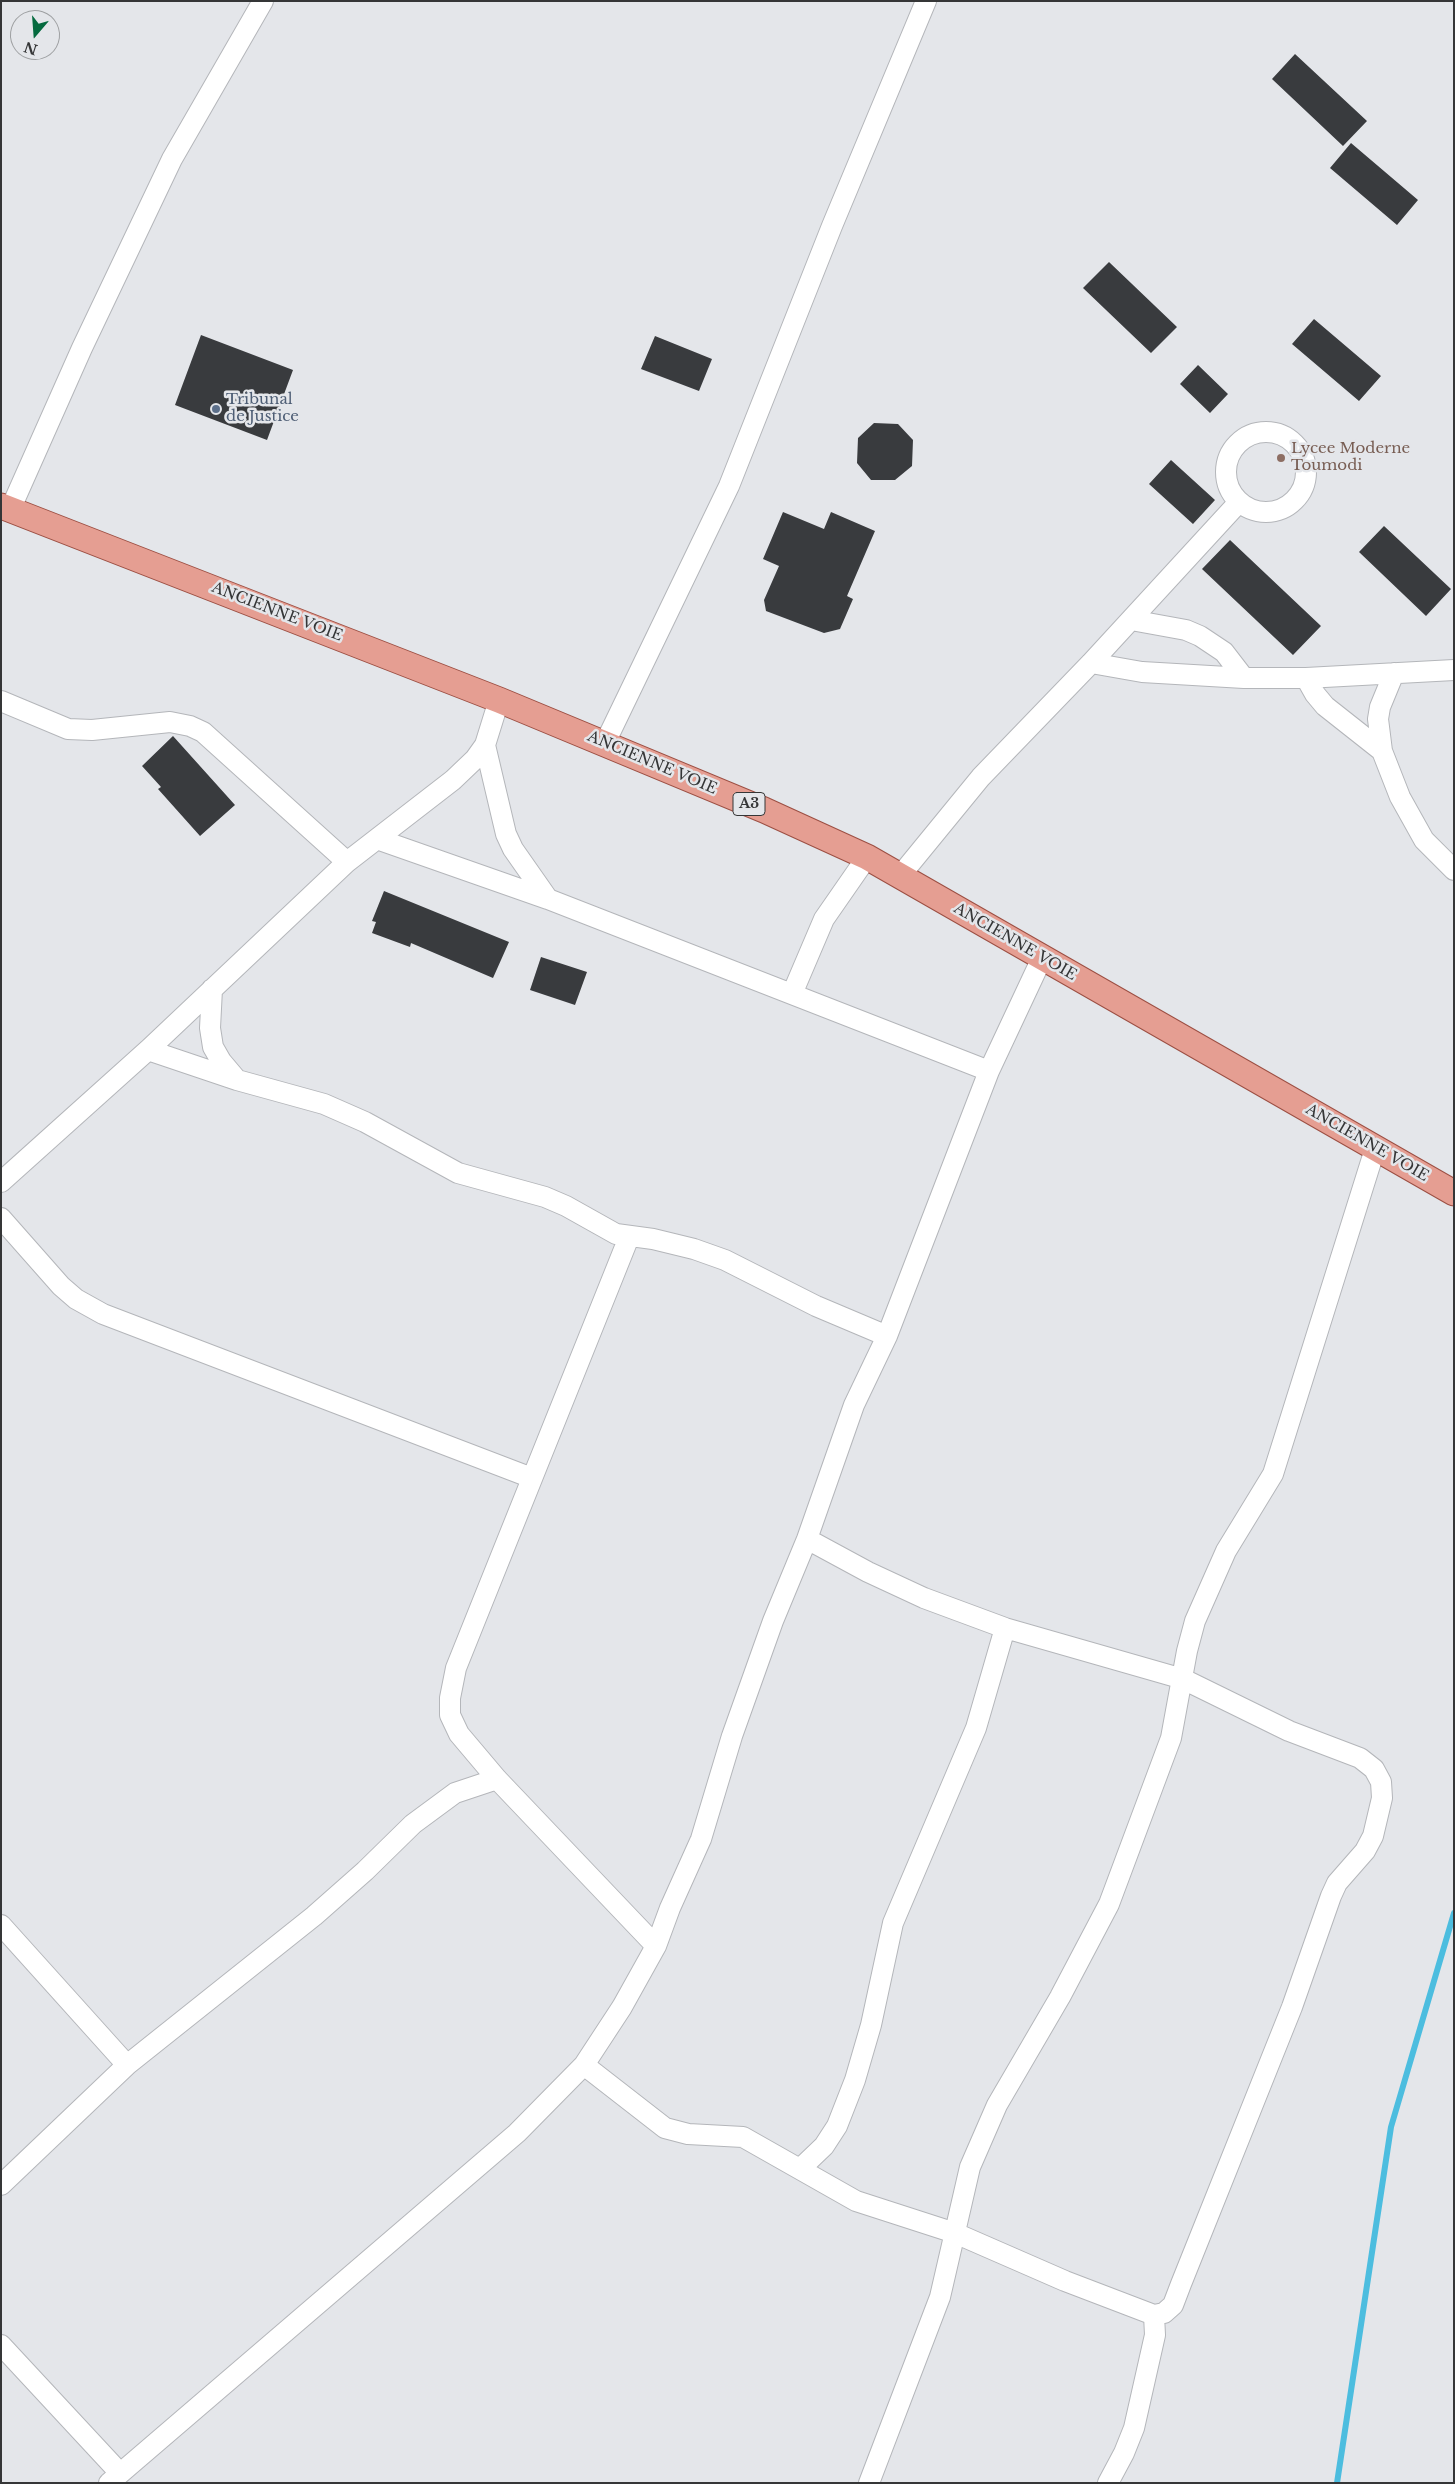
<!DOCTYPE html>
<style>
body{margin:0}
#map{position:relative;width:1455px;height:2484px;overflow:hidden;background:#e4e6ea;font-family:"Libre Baskerville",serif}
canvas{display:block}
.frame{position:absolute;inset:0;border:2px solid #353637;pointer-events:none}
.north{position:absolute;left:10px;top:10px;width:50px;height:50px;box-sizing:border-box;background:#e4e6ea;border:1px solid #9ea0a2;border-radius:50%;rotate:198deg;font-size:14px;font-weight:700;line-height:20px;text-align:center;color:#353637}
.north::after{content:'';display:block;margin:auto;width:18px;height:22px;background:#056a3f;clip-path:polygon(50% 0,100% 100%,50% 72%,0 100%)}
</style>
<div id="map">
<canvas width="1455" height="2484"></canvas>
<div class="frame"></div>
<div class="north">N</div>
</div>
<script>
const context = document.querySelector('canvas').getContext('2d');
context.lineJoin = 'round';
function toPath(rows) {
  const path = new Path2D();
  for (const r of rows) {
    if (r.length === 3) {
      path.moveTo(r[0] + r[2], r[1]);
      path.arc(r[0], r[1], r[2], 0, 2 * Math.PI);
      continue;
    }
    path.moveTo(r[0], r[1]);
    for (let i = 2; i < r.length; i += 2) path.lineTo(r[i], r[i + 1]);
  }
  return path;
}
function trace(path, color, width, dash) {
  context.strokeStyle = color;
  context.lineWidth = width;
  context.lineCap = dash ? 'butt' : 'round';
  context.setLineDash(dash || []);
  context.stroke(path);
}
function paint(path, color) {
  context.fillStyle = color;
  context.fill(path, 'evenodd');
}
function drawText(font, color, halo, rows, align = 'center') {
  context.font = font + ' "Libre Baskerville",serif';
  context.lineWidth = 5;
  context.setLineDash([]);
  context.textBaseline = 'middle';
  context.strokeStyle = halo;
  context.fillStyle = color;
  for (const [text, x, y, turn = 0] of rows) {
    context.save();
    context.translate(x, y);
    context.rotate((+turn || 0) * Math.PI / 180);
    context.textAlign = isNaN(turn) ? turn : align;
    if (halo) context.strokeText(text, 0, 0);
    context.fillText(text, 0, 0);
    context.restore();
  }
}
const stream = toPath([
 [1337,2483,1391,2127,1454,1913]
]);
const building = toPath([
 [1295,54,1367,121,1343,146,1272,79],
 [1351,143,1418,200,1397,225,1330,168],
 [1109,262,1177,327,1151,353,1083,288],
 [1314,319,1381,376,1359,401,1292,344],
 [201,335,293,370,267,440,175,405],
 [655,336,712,359,699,391,641,369],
 [1198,365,1228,394,1210,413,1180,384],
 [874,423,898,424,913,440,912,466,895,480,871,480,857,463,858,438],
 [1171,460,1215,500,1193,524,1149,484],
 [783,512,824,529,831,512,875,531,847,596,853,599,840,629,824,633,766,611,764,600,779,566,763,559],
 [1384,526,1451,589,1426,616,1359,552],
 [1230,540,1321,626,1293,655,1202,569],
 [173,736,235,805,200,836,158,789,161,787,142,766],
 [384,891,509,942,493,978,411,943,410,947,372,933,376,922,372,921],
 [541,957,587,972,575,1005,530,990]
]);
const minor = toPath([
 [1266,472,40],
 [10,510,82,348,172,159,263,1],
 [1131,620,1186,630,1200,636,1224,652,1244,678],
 [1091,663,1142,672,1244,678,1306,678,1454,670],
 [1394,673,1380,707,1378,719,1382,751,1400,797,1424,840,1454,870],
 [1306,678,1315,694,1325,706,1382,751],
 [1,701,68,729,92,730,170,722,190,726,203,732,347,862],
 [605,743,729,486,832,226,926,1],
 [485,745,506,834,513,849,548,899],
 [377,839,548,899,989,1071],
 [900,876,981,777,1091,663,1239,502],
 [212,989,210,1028,213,1047,221,1061,237,1080],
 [792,994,824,919,867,857],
 [148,1050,237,1080,324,1104,365,1122,458,1173,545,1197,566,1206,616,1234,653,1239,694,1249,725,1260,816,1306,887,1336],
 [1,1182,148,1050,347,862,453,780,475,759,485,745,499,700],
 [1,1218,61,1286,76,1299,103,1314,532,1478],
 [629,1237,456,1668,450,1698,450,1715,459,1734,497,1779,656,1946],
 [1,1925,127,2065],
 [584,2065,665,2128,688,2134,743,2137,856,2201,955,2233,1065,2281,1154,2315,1164,2313,1173,2305,1181,2284,1292,2007,1331,1896,1337,1883,1365,1851,1373,1836,1382,1798,1381,1782,1374,1769,1360,1758,1289,1731,1183,1679,1005,1628,924,1598,868,1572,807,1539],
 [800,2169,824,2146,837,2126,855,2080,871,2025,893,1923,976,1728,1005,1628],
 [1,2185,127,2065,314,1916,365,1871,413,1824,455,1793,497,1779],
 [1,2345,119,2472],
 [109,2483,517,2133,584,2065,622,2007,656,1946,670,1908,701,1839,732,1736,773,1621,807,1539,854,1405,887,1336,989,1071,1042,958],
 [869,2483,940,2297,970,2167,997,2105,1060,1997,1109,1904,1171,1738,1187,1651,1195,1621,1226,1551,1273,1474,1375,1149],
 [1108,2483,1124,2453,1134,2428,1155,2335,1154,2315]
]);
const major = toPath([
 [1,506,499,700,764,810,867,857,1454,1193]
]);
const markers = [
 [216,409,5,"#5c6f8a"],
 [1281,458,5,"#8d6e63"]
];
const shields = [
 [749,804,32]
];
const shieldNames = [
 ["A3",749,804]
];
const serviceNames = [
 ["Tribunal",226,400],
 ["de Justice",226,417]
];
const educationNames = [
 ["Lycee Moderne",1291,449],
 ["Toumodi",1291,466]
];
const streetNames = [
 ["ANCIENNE VOIE",277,612,21],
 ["ANCIENNE VOIE",652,763,23],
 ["ANCIENNE VOIE",1015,942,30],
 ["ANCIENNE VOIE",1367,1143,30]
];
trace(stream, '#4cbddf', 6);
paint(building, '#393b3e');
trace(minor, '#b4b6ba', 22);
trace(major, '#9c4f43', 27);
trace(minor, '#fff', 20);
trace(major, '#e59e92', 25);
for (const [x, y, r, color] of markers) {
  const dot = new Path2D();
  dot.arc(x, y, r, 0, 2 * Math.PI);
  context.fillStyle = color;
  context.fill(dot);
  trace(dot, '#e4e6ea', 2);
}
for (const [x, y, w] of shields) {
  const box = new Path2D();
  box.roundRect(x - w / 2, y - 11.5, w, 23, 4);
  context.fillStyle = '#e4e6ea';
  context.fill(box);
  trace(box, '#353637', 1);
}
drawText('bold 14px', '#353637', null, shieldNames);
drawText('15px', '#4e5e75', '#e4e6ea', serviceNames, 'left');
drawText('15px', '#785e54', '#e4e6ea', educationNames, 'left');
drawText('15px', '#353637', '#e4e6ea', streetNames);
</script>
